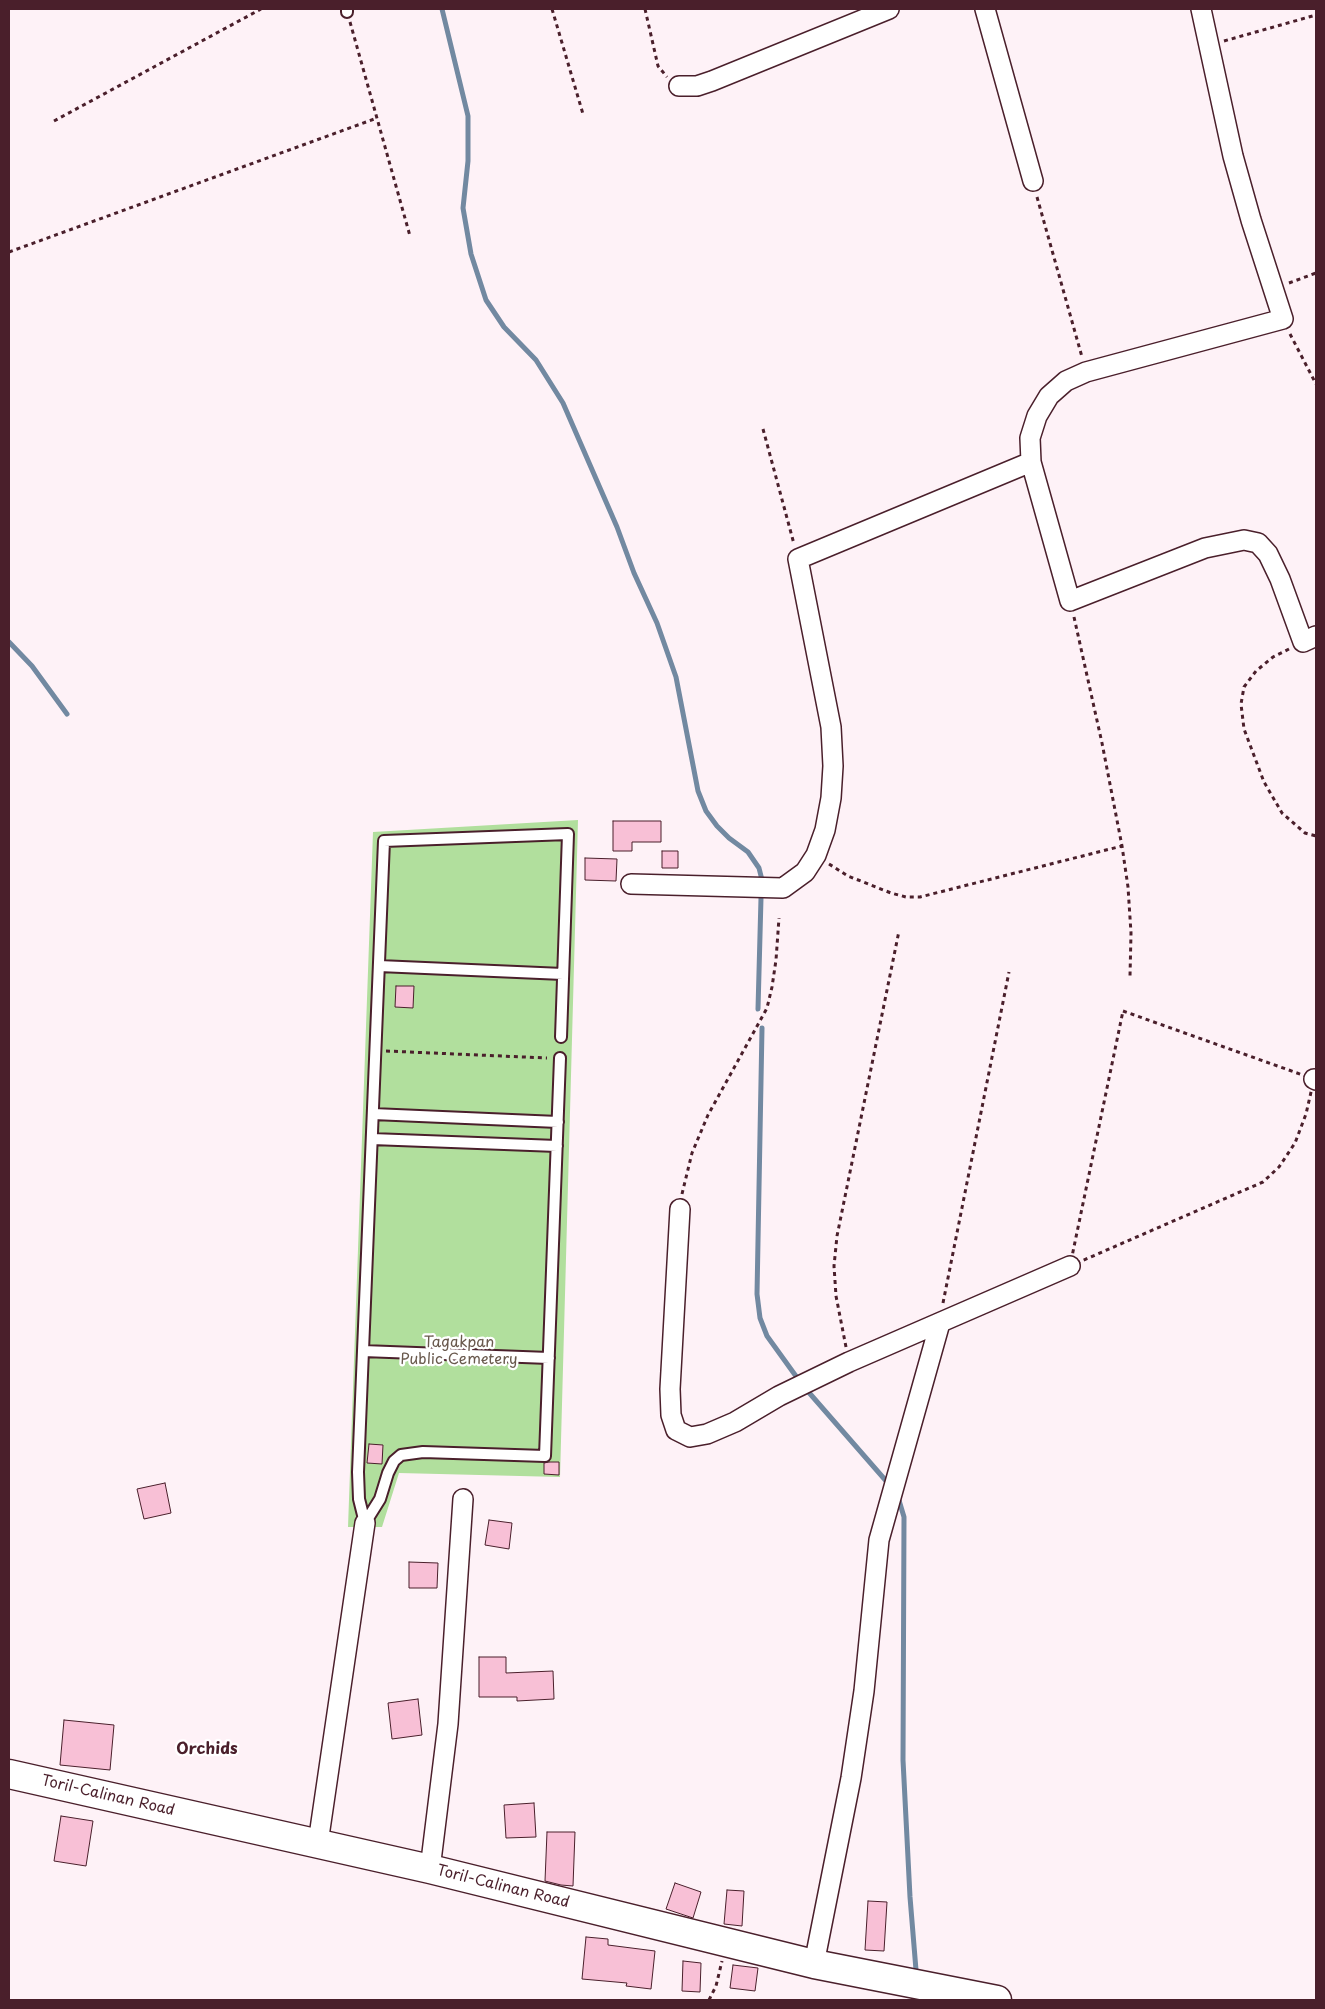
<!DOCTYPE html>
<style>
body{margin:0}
#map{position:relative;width:1325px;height:2009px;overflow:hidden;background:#fef2f7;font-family:"Playpen Sans",sans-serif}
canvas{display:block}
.frame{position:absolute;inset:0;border:10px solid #4a1f2b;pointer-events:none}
</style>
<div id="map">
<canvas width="1325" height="2009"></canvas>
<div class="frame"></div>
</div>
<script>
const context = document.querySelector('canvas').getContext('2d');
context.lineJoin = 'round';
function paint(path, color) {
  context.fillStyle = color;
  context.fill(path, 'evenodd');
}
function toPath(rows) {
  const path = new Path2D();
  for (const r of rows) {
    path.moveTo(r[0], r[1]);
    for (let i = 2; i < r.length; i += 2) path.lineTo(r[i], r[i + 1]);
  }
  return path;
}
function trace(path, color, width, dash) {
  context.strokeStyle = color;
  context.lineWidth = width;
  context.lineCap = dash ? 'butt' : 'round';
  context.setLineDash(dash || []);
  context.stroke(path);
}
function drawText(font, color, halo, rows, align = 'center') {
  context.font = font + ' "Playpen Sans",sans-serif';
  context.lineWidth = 4.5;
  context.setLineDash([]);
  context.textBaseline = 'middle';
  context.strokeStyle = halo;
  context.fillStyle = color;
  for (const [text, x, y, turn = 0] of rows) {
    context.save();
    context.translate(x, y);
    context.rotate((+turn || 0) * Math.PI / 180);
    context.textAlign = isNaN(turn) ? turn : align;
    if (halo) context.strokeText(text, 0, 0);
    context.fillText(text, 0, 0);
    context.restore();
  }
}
const green = toPath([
 [578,820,560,1477,399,1473,382,1527,348,1527,373,832]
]);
const stream = toPath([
 [442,9,468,116,468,161,463,208,471,254,486,300,504,327,536,360,563,403,617,527,634,573,657,623,676,677,698,791,706,811,717,826,729,838,748,852,759,868,762,880],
 [9,642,32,666,67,714],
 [758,1009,761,898],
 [762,1028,757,1294,760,1318,767,1336,798,1379],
 [805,1388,887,1482],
 [898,1497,904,1517,903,1760,910,1897,916,1970]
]);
const building = toPath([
 [613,821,661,821,661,842,632,842,632,851,613,851,613,821],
 [662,851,678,851,678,868,662,868,662,851],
 [585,858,617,859,616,881,585,880,585,858],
 [396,986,414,986,413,1008,395,1007,396,986],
 [369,1444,383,1445,382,1464,367,1463,369,1444],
 [549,1462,559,1462,559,1475,544,1474,544,1463,549,1462],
 [165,1483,171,1513,144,1519,137,1489,165,1483],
 [489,1520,512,1523,509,1549,485,1545,489,1520],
 [409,1562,438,1563,437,1588,409,1588,409,1562],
 [479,1657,506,1657,506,1673,553,1671,554,1699,517,1701,517,1697,479,1697,479,1657],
 [418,1699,422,1735,392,1739,388,1703,418,1699],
 [64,1720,114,1725,110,1770,60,1765,64,1720],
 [534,1803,536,1837,506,1838,504,1805,534,1803],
 [61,1816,93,1821,86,1866,54,1861,61,1816],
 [547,1832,575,1832,573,1886,561,1885,545,1881,547,1832],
 [675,1883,701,1892,693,1918,666,1909,675,1883],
 [727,1890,744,1891,742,1926,724,1924,727,1890],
 [868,1901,887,1902,884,1951,865,1950,868,1901],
 [586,1937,608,1939,608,1945,655,1951,651,1989,626,1986,627,1983,582,1979,586,1937],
 [683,1961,701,1963,700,1992,682,1991,683,1961],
 [733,1965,758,1968,755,1991,730,1988,733,1965]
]);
const path = toPath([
 [552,9,583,114],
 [645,9,658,66,667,77],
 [350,22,410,236],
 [1224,41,1316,15],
 [54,121,261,9],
 [1037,197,1082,357],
 [9,252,377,118],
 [1289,283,1316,273],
 [1290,334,1316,384],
 [763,429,794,544],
 [1074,617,1102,743,1122,846,1128,887,1131,933,1130,976],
 [1289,649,1273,657,1256,671,1244,687,1241,704,1244,729,1264,782,1282,813,1305,833,1316,836],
 [829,864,848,876,891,893,906,897,920,897,1122,846],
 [1123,1011,1314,1079,1306,1114,1295,1143,1279,1167,1263,1182,1070,1266,1123,1011],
 [386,1051,547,1058],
 [682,1194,692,1153,708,1115,767,1008,772,987,776,960,779,918],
 [943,1303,1009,972],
 [846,1347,836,1296,834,1266,837,1236,899,931],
 [709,2000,716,1986,722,1961]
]);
const service = toPath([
 [347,9,347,12],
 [379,966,563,974],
 [373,1114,558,1122],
 [372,1139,557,1146],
 [363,1351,549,1358],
 [365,1523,359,1499,358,1472,384,841,568,834,561,1037],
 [365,1523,380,1499,388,1473,394,1461,401,1455,423,1452,545,1456,560,1058]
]);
const minor = toPath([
 [985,9,1033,181],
 [1201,9,1233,156,1251,220,1283,319,1086,372,1066,381,1049,396,1037,416,1030,438,1031,462,1070,601,1205,548,1244,540,1258,543,1268,554,1280,579,1303,642,1316,636],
 [679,86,697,86,712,81,889,9],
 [631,884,783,888,805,872,816,855,825,830,831,798,833,766,831,727,798,559,1031,462],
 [1314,1079,1316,1080],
 [680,1209,670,1389,671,1415,676,1430,690,1437,707,1434,735,1422,779,1396,849,1362,1070,1266],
 [318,1843,365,1523],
 [430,1869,448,1724,463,1499],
 [814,1964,851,1778,864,1691,879,1540,940,1323]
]);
const secondary = toPath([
 [9,1774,430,1869,814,1964,997,2000]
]);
const parkNames = [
 ["Tagakpan",459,1343],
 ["Public Cemetery",459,1360]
];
const streetNames = [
 ["Toril-Calinan Road",108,1796,13],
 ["Toril-Calinan Road",503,1887,14]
];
const neighbourhoodNames = [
 ["Orchids",207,1750]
];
paint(green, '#b1df9d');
trace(stream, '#7289a1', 5);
paint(building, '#f8c0d6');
trace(building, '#4a1f2b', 1);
trace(service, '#4a1f2b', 14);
trace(minor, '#4a1f2b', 22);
trace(secondary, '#4a1f2b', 31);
trace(path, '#4a1f2b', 3, [4, 4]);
trace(service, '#fff', 10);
trace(minor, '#fff', 19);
trace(secondary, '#fff', 28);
drawText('15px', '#69594d', '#fff', parkNames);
drawText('15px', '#4a1f2b', '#fff', streetNames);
drawText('bold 16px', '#4a1f2b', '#fff', neighbourhoodNames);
</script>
